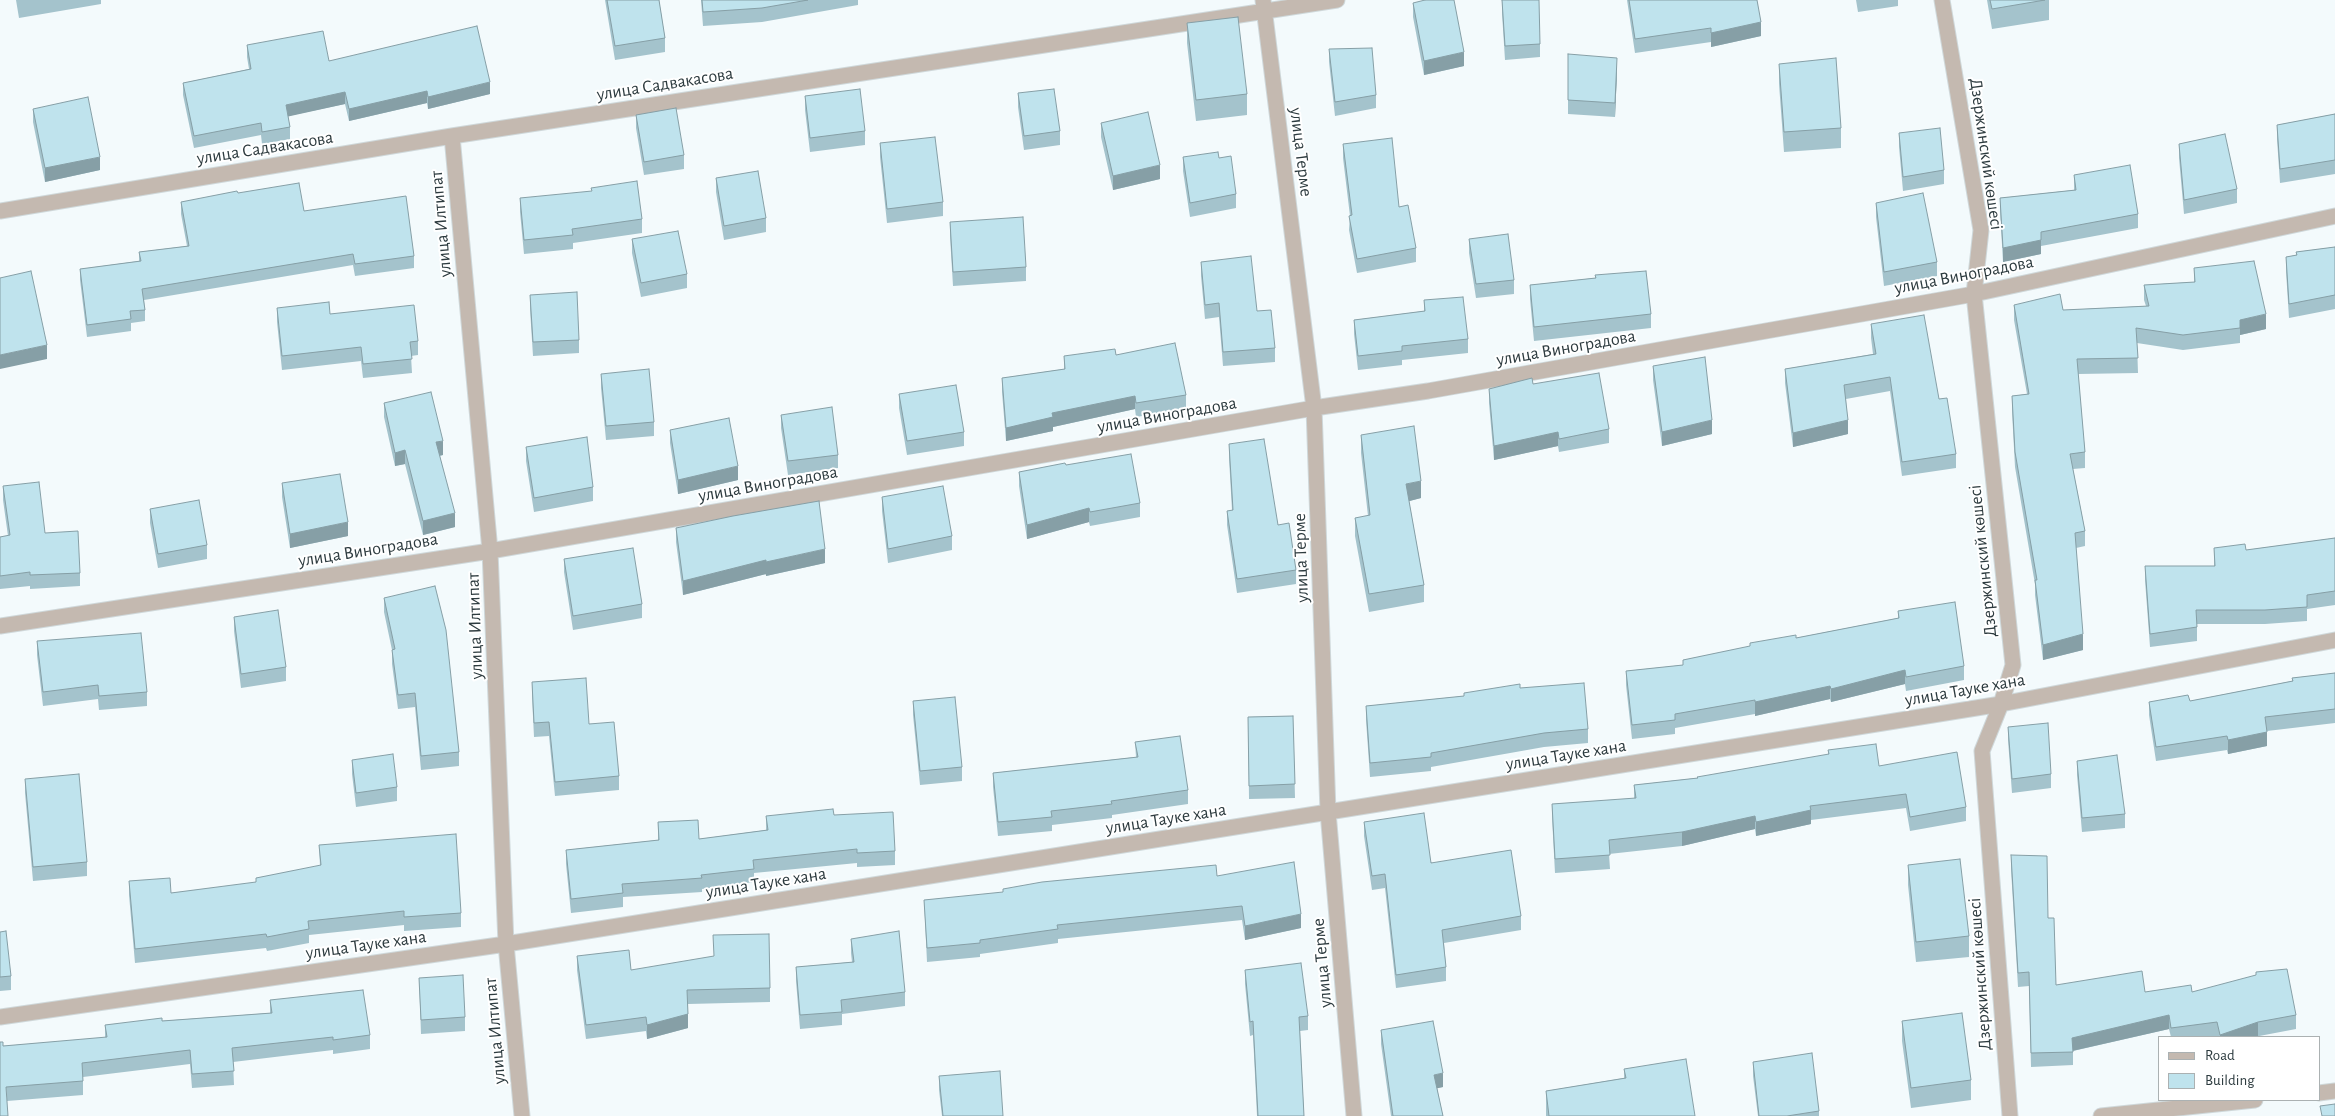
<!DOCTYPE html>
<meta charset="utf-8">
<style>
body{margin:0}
#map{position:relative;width:2335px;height:1116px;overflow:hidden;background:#f3fafc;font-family:"Alegreya Sans",sans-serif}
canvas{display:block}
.legend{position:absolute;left:2158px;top:1036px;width:162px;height:65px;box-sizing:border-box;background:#fff;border:1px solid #abb1b2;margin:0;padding:6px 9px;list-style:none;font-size:15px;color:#2d3b3f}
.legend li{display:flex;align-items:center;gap:10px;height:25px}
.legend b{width:25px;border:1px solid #abb1b2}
</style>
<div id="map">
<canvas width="2335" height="1116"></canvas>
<ul class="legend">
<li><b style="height:6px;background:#c4b9b0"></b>Road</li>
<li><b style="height:14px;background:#bfe3ed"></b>Building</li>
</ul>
</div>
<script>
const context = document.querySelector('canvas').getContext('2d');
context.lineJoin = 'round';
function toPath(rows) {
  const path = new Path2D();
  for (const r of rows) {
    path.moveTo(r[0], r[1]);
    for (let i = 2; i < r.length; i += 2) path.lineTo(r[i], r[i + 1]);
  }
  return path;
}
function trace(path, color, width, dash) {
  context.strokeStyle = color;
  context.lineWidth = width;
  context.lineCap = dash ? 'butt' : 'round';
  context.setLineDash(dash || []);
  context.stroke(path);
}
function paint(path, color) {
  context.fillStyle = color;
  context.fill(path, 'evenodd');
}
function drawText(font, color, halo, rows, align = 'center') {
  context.font = font + ' "Alegreya Sans",sans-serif';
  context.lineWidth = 4;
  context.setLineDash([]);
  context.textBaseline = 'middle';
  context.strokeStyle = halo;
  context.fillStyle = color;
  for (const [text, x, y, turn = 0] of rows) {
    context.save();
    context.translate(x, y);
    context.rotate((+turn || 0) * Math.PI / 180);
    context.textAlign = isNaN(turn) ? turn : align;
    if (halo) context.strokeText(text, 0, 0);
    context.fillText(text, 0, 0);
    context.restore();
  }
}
const minor = toPath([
 [1263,0,1314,408,1328,812,1354,1116],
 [1942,0,1981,230,1974,294,2013,665,2001,704,1982,751,2010,1116],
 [452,136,490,551,506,944,522,1116],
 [0,211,452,136,1337,0],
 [0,626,490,551,1314,408,1428,391,1974,294,2335,216],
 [0,1017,506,944,2001,704,2335,640],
 [2319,1093,2335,1091],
 [2101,1116,2255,1100]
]);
const wall = toPath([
 [16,0,101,0,101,4,19,18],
 [605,0,659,0,665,38,665,52,615,60],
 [701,0,858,0,858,5,762,22,703,26],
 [1502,0,1540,44,1540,57,1505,60,1502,13],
 [1627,0,1757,0,1761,36,1711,47,1711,42,1635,53],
 [1856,0,1898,0,1898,6,1858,12],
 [1987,0,2049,0,2049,20,1992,29],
 [1413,3,1464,66,1424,75,1413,17],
 [1187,23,1247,94,1247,115,1196,121,1187,43],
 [247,45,329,61,490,94,428,109,427,103,349,121,345,104,288,116,290,127,290,139,262,144,261,135,194,148,183,95,183,83,249,69,247,57],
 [1329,49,1376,95,1376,108,1335,116,1329,62],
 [1568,54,1617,72,1615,117,1568,114],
 [1779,64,1841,128,1841,148,1784,152,1779,84],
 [1018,93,1060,131,1060,145,1024,150,1018,107],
 [805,96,865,131,865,145,810,152,805,110],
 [33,109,100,170,45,182,33,122],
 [2335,114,2335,174,2280,183,2277,139,2277,125],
 [636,115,684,155,684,169,644,175,636,128],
 [1101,123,1160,179,1113,190,1101,137],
 [1899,133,1944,170,1944,184,1903,191,1899,147],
 [880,143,943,202,943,216,887,223,880,157],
 [1343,144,1399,207,1416,248,1416,262,1357,273,1349,230,1350,216,1343,158],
 [2179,144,2237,189,2237,203,2184,214,2179,158],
 [1183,157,1219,158,1236,194,1236,208,1190,217,1183,171],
 [2074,175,2138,214,2138,228,2041,246,2041,254,2003,262,2000,211,2000,198,2074,190],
 [716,178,766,218,766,232,724,240,716,192],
 [238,193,304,211,414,256,414,268,355,276,353,265,144,300,145,310,145,321,131,323,131,331,87,337,80,280,80,269,139,261,139,252,187,246,181,214,181,202],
 [520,198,642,219,642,233,573,243,573,249,524,254,520,212],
 [1876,203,1937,262,1937,276,1884,286,1876,217],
 [950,222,1026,267,1026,281,953,286,950,236],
 [632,239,687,274,687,288,641,297,632,253],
 [1469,239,1514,280,1514,294,1476,298,1469,253],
 [2335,247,2335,309,2289,318,2286,271,2286,257,2296,255,2296,252],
 [1201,262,1257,311,1275,348,1275,362,1223,366,1219,317,1205,319,1201,276],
 [2194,268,2266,329,2240,335,2240,343,2183,350,2137,343,2138,373,2078,374,2085,452,2085,468,2073,469,2085,531,2085,546,2076,548,2083,650,2043,660,2035,595,2035,584,2015,467,2012,411,2012,396,2027,394,2014,320,2014,305,2063,310,2146,306,2144,300,2144,285,2194,282],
 [1595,275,1651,314,1651,328,1534,341,1530,299,1530,285,1595,278],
 [530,295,579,340,579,353,533,356,530,309],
 [1424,300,1468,339,1468,353,1402,360,1402,365,1358,370,1354,334,1354,320,1424,311],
 [277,308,330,314,418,341,418,355,411,356,412,373,363,378,361,361,282,370,277,322],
 [1871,324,1939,399,1956,454,1956,468,1902,476,1890,391,1846,399,1848,434,1793,447,1785,383,1785,369,1873,354,1871,338],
 [1116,355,1186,395,1186,409,1136,417,1135,409,1053,427,1053,431,1006,441,1002,392,1002,378,1064,369,1064,356],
 [1653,366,1712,434,1662,446,1653,380],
 [601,374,654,422,654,436,606,440,601,388],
 [1533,384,1609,429,1609,443,1559,452,1558,446,1494,460,1489,403,1489,389],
 [899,394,964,432,964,446,907,455,899,408],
 [384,403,443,455,440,456,455,527,423,535,405,464,395,466,384,417],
 [781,415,838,455,838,468,788,475,781,428],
 [670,430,738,480,678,494,670,443],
 [1361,435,1421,498,1409,501,1424,585,1424,602,1369,612,1355,536,1355,518,1368,516,1361,453],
 [1229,444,1278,525,1296,570,1296,584,1237,593,1227,525,1227,511,1232,510,1229,458],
 [526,447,593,487,593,501,534,512,526,461],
 [1066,465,1140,503,1140,517,1090,526,1089,522,1027,539,1019,486,1019,472],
 [282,483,348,536,290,548,282,497],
 [3,486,80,573,80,586,30,589,30,586,0,589,0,537,8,536,3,500],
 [882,497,952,536,952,550,888,563,882,511],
 [150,509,207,545,207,559,158,568,150,523],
 [676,528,825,563,766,576,766,574,683,595,676,542],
 [2335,538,2335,605,2307,609,2307,621,2265,624,2197,624,2197,641,2150,647,2145,580,2145,566,2214,566,2214,548,2246,550],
 [564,559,642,604,642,618,573,630,564,572],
 [384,598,459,752,459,766,421,770,415,707,398,709,392,664,392,650,384,612],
 [1898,611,1964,666,1964,680,1906,691,1905,684,1831,702,1830,699,1755,716,1755,714,1675,728,1675,734,1632,739,1626,685,1626,671,1683,665,1683,660,1898,618],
 [234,617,286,667,286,681,241,688,234,631],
 [37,641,147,692,147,706,99,710,98,699,43,706,37,655],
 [2335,673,2335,723,2267,731,2267,746,2228,754,2227,750,2156,761,2149,715,2149,702,2190,701,2292,681,2292,678],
 [532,682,619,776,619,790,555,796,549,736,534,737,532,696],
 [1520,688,1588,729,1588,743,1544,747,1431,767,1431,771,1370,777,1366,720,1366,706,1464,696],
 [913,701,962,767,962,781,920,785,913,715],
 [1293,716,1295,798,1249,799,1248,717],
 [2008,727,2051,774,2051,788,2012,793,2008,740],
 [1135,742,1188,790,1188,804,1112,815,1112,818,1052,825,1052,831,998,836,993,787,993,773,1136,757],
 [1828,750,1879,766,1966,807,1966,821,1910,831,1906,808,1811,820,1811,824,1756,836,1755,829,1682,846,1609,854,1610,869,1555,873,1552,817,1552,804,1634,799,1634,785,1697,778,1828,755],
 [352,760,397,787,397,801,356,807,352,774],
 [2077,761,2125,814,2125,828,2082,832,2077,775],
 [25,779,87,862,87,876,33,881,25,793],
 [834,815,895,851,895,865,857,867,857,863,754,873,754,882,702,889,702,892,623,897,623,907,571,913,566,864,566,850,658,840,658,822,699,839,766,830,766,816],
 [1364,822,1521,916,1521,930,1444,943,1446,967,1446,981,1396,988,1385,888,1372,890,1364,836],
 [319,845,461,913,461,927,404,931,404,925,309,935,309,943,267,951,266,948,135,963,129,895,129,881,171,893,256,883,256,878,320,866],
 [2011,855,2048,918,2056,985,2145,992,2192,992,2296,1015,2296,1029,2254,1037,2217,1037,2217,1036,2206,1037,2171,1037,2169,1029,2073,1051,2073,1065,2031,1067,2029,986,2018,987,2011,869],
 [1908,865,1969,936,1969,957,1916,962,1908,885],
 [1217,876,1301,928,1245,940,1242,920,1058,939,1058,943,980,954,980,957,927,962,924,900],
 [0,932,11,976,11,990,0,991],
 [851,939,905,992,905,1006,842,1014,842,1025,800,1029,796,981,796,967,852,962,851,953],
 [577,956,631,970,770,988,770,1002,688,1004,688,1028,647,1039,646,1031,586,1039,577,970],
 [1245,970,1308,1016,1308,1030,1300,1031,1304,1116,1257,1116,1253,1035,1250,1036,1245,984],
 [419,978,465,1017,465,1031,421,1034],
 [270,1000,370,1035,370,1049,333,1054,333,1050,233,1062,234,1085,192,1088,190,1064,83,1077,83,1095,7,1101,3,1046,105,1038,105,1025,270,1013],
 [1902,1021,1971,1080,1971,1100,1911,1108,1902,1041],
 [1381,1030,1443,1087,1437,1088,1443,1116,1391,1116,1381,1044],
 [1753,1062,1819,1111,1819,1116,1758,1116,1753,1076],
 [1624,1069,1695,1116,1546,1116,1546,1091,1624,1078],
 [939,1076,1003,1116,942,1116,939,1090]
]);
const shadedWall = toPath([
 [1761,22,1761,36,1711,47,1711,33],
 [1464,52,1464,66,1424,75,1424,61],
 [1617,58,1617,72,1615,117,1615,103],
 [490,82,490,94,428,109,428,97],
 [427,91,427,103,349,121,349,109],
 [345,92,345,104,286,117,286,105],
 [100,157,100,170,45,182,45,168],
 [1160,165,1160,179,1113,190,1113,176],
 [2041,240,2041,254,2003,262,2003,248],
 [2266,314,2266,329,2240,335,2240,320],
 [47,345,47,359,0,369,0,355],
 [1135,396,1135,409,1053,427,1053,431,1006,441,1006,428,1052,413],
 [1712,420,1712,434,1662,446,1662,432],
 [1848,420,1848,434,1793,447,1793,433],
 [1558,432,1558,446,1494,460,1494,446],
 [443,441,443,455,436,456,436,442],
 [405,450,405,464,395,466,395,453],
 [738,466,738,480,678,494,678,480],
 [1421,481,1421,498,1406,502,1406,484],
 [1089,508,1089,522,1027,539,1027,525],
 [455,513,455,527,423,535,423,521],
 [348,522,348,536,290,548,290,534],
 [825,549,825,563,766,576,766,562],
 [766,560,766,574,683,595,683,581],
 [2083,634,2083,650,2043,660,2043,645],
 [1905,670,1905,684,1831,702,1831,689],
 [1830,686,1830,699,1755,716,1755,702],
 [2267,732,2267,746,2228,754,2228,740],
 [1811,810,1811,824,1756,836,1756,822],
 [1755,816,1755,829,1682,846,1682,832],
 [1301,914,1301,928,1245,940,1245,926],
 [688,1014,688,1028,647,1039,647,1025],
 [2169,1015,2169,1029,2072,1051,2072,1038],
 [2258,1022,2258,1036,2254,1037,2220,1037,2220,1035],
 [1443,1073,1443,1087,1434,1089,1434,1075]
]);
const building = toPath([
 [607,0,659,0,665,38,615,46,607,0],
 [702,0,808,0,762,8,703,12,702,0],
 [1425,0,1454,0,1464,52,1424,61,1413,3,1425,0],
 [1502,0,1539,0,1540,44,1505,46,1502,0],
 [1629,0,1757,0,1761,22,1711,33,1711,28,1635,39,1629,0],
 [1990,0,2045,0,1992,9,1990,0],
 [1238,17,1247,94,1196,100,1187,23,1238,17],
 [477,26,490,82,428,97,427,91,349,109,345,92,286,105,290,127,262,132,261,123,194,136,183,83,251,69,247,45,323,31,329,61,477,26],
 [1372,48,1376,95,1335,102,1329,49,1372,48],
 [1568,54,1617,58,1615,103,1568,100,1568,54],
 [1836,58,1841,128,1784,132,1779,64,1836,58],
 [860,89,865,131,810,138,805,96,860,89],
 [1054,89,1060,131,1024,136,1018,93,1054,89],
 [88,97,100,157,45,168,33,109,88,97],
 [676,108,684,155,644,162,636,115,676,108],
 [1148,112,1160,165,1113,176,1101,123,1148,112],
 [2335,114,2335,160,2280,169,2277,125,2335,114],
 [1940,128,1944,170,1903,177,1899,133,1940,128],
 [2225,134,2237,189,2184,200,2179,144,2225,134],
 [935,137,943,202,887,209,880,143,935,137],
 [1392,138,1399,207,1408,205,1416,248,1357,259,1349,216,1352,215,1343,144,1392,138],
 [1218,152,1219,158,1231,156,1236,194,1190,203,1183,157,1218,152],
 [2130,165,2138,214,2041,232,2041,240,2003,248,2000,198,2076,190,2074,175,2130,165],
 [758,171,766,218,724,226,716,178,758,171],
 [637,181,642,219,572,229,573,235,524,240,520,198,592,191,591,188,637,181],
 [299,183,304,211,406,196,414,256,355,264,353,254,142,289,145,310,130,311,131,319,87,325,80,269,141,261,139,252,189,246,181,202,237,191,238,193,299,183],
 [1923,193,1937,262,1884,272,1876,203,1923,193],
 [1023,217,1026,267,953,272,950,222,1023,217],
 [678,231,687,274,641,283,632,239,678,231],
 [1508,234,1514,280,1476,284,1469,239,1508,234],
 [2335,247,2335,295,2289,304,2286,257,2297,255,2296,252,2335,247],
 [1251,256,1257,311,1271,310,1275,348,1223,352,1219,303,1205,305,1201,262,1251,256],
 [2254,261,2266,314,2240,320,2240,328,2183,335,2136,328,2138,358,2077,359,2085,452,2070,454,2085,531,2075,533,2083,634,2043,645,2035,580,2037,580,2015,452,2012,396,2029,394,2014,305,2060,294,2063,310,2149,306,2144,285,2195,282,2194,268,2254,261],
 [31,271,47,345,0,355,0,278,31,271],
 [1646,271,1651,314,1534,327,1530,285,1596,278,1595,275,1646,271],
 [577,292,579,340,533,342,530,295,577,292],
 [1463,297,1468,339,1402,346,1402,351,1358,356,1354,320,1425,311,1424,300,1463,297],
 [329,302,330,314,414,305,418,341,410,342,412,359,363,364,361,347,282,356,277,308,329,302],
 [1924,315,1939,399,1947,398,1956,454,1902,462,1890,377,1844,385,1848,420,1793,433,1785,369,1876,354,1871,324,1924,315],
 [1175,343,1186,395,1136,403,1135,396,1052,413,1053,417,1006,428,1002,378,1065,369,1064,356,1115,349,1116,355,1175,343],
 [1705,357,1712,420,1662,432,1653,366,1705,357],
 [649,369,654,422,606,426,601,374,649,369],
 [1599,373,1609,429,1559,439,1558,432,1494,446,1489,389,1532,378,1533,384,1599,373],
 [956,385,964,432,907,441,899,394,956,385],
 [431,392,443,441,436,442,455,513,423,521,405,450,395,453,384,403,431,392],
 [832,407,838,455,788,461,781,415,832,407],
 [729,418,738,466,678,480,670,430,729,418],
 [1414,426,1421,481,1406,484,1424,585,1369,594,1355,518,1370,515,1361,435,1414,426],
 [587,437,593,487,534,498,526,447,587,437],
 [1264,439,1278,525,1289,523,1296,570,1237,579,1227,511,1233,510,1229,444,1264,439],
 [1131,454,1140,503,1090,512,1089,508,1027,525,1019,472,1065,463,1066,465,1131,454],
 [340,474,348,522,290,534,282,483,340,474],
 [39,482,45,533,78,531,80,573,30,575,30,572,0,576,0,537,10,535,3,486,39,482],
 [943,486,952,536,888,549,882,497,943,486],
 [199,500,207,545,158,554,150,509,199,500],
 [819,501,825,549,766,562,766,560,683,581,676,528,733,516,819,501],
 [2335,538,2335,591,2307,595,2307,607,2265,610,2196,610,2197,627,2150,634,2145,566,2215,566,2214,548,2245,544,2246,550,2335,538],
 [633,548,642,604,573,616,564,559,633,548],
 [435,586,446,630,459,752,421,756,415,693,398,695,392,650,395,649,384,598,435,586],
 [1955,602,1964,666,1906,677,1905,670,1831,689,1830,686,1755,702,1755,700,1675,714,1675,720,1632,725,1626,671,1683,665,1683,660,1750,646,1750,643,1796,635,1796,638,1899,618,1898,611,1955,602],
 [278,610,286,667,241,674,234,617,278,610],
 [141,633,147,692,99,696,98,685,43,692,37,641,141,633],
 [2335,673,2335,709,2265,717,2267,732,2228,740,2227,736,2156,747,2149,702,2188,695,2190,701,2293,681,2292,678,2335,673],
 [586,678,589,724,614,722,619,776,555,782,549,722,534,723,532,682,586,678],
 [1584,683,1588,729,1544,733,1431,753,1431,757,1370,763,1366,706,1464,696,1464,693,1520,684,1520,688,1584,683],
 [955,697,962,767,920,771,913,701,955,697],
 [1293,716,1295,784,1249,786,1248,717,1293,716],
 [2048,723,2051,774,2012,779,2008,727,2048,723],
 [1180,736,1188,790,1111,801,1112,804,1051,811,1052,817,998,822,993,773,1138,757,1135,742,1180,736],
 [1876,744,1879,766,1957,752,1966,807,1910,817,1906,794,1810,806,1811,810,1756,822,1755,816,1682,832,1609,840,1610,855,1555,859,1552,804,1636,798,1634,785,1698,778,1697,777,1829,754,1828,750,1876,744],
 [393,754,397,787,356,793,352,760,393,754],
 [2117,755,2125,814,2082,818,2077,761,2117,755],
 [79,774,87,862,33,867,25,779,79,774],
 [833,809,834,815,893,812,895,851,857,853,857,849,753,860,754,869,701,875,702,878,622,884,623,893,571,899,566,850,659,840,658,822,698,820,699,839,768,830,766,816,833,809],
 [1424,813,1431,863,1511,850,1521,916,1442,930,1446,967,1396,975,1385,874,1372,876,1364,822,1424,813],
 [456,834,461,913,404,917,404,911,308,921,309,929,267,937,266,934,135,949,129,881,170,878,171,893,256,882,256,878,321,865,319,845,456,834],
 [2011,855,2047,856,2048,918,2054,918,2056,985,2142,971,2145,992,2191,985,2192,992,2256,975,2256,972,2287,969,2296,1015,2258,1022,2220,1035,2217,1022,2171,1028,2169,1015,2072,1038,2073,1052,2031,1053,2029,972,2018,973,2011,855],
 [1960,859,1969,936,1916,942,1908,865,1960,859],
 [1294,862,1301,914,1245,926,1242,906,1057,925,1058,929,980,940,980,943,927,948,924,900,1003,892,1003,889,1042,882,1216,865,1217,876,1294,862],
 [6,931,11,976,0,977,0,932,6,931],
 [899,931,905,992,841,1000,842,1012,800,1015,796,967,854,962,851,939,899,931],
 [769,934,770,988,687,990,688,1014,647,1025,646,1017,586,1025,577,956,629,950,631,970,714,956,713,935,769,934],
 [1301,963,1308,1016,1299,1017,1304,1116,1258,1116,1253,1021,1250,1022,1245,970,1301,963],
 [463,975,465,1017,421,1020,419,978,463,975],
 [363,990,370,1035,333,1040,333,1037,232,1048,234,1071,192,1074,190,1050,82,1063,83,1081,6,1087,8,1116,0,1116,0,1042,3,1042,3,1046,107,1037,105,1025,162,1018,162,1021,272,1013,270,1000,363,990],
 [1962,1013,1971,1080,1911,1088,1902,1021,1962,1013],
 [1433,1021,1443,1073,1434,1075,1443,1116,1393,1116,1381,1030,1433,1021],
 [1812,1053,1819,1111,1787,1116,1759,1116,1753,1062,1812,1053],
 [1686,1059,1695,1116,1549,1116,1546,1091,1626,1078,1624,1069,1686,1059],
 [1000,1071,1003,1116,943,1116,939,1076,1000,1071],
 [2335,1104,2335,1116,2322,1116,2320,1106,2335,1104]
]);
const streetNames = [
 ["улица Садвакасова",665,84,-9],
 ["улица Садвакасова",265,148,-9],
 ["улица Терме",1301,152,83],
 ["Дзержинский көшесі",1986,154,82],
 ["улица Илтипат",441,224,-95],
 ["улица Виноградова",1964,275,-11],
 ["улица Виноградова",1566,348,-10],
 ["улица Виноградова",1167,415,-10],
 ["улица Виноградова",768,484,-10],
 ["улица Виноградова",368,550,-9],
 ["улица Терме",1301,558,-92],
 ["Дзержинский көшесі",1983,561,-96],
 ["улица Илтипат",475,626,-92],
 ["улица Тауке хана",1965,690,-10],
 ["улица Тауке хана",1566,755,-9],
 ["улица Тауке хана",1166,819,-9],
 ["улица Тауке хана",766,883,-9],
 ["улица Тауке хана",366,945,-8],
 ["улица Терме",1322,963,-95],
 ["Дзержинский көшесі",1980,974,-94],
 ["улица Илтипат",495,1031,-95]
];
trace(minor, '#cfd8da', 17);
trace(minor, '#c4b9b0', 15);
paint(wall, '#a4c3cc');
paint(shadedWall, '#869fa6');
paint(building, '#bfe3ed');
trace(building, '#869fa6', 1);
drawText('18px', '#2d3b3f', '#fff', streetNames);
</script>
